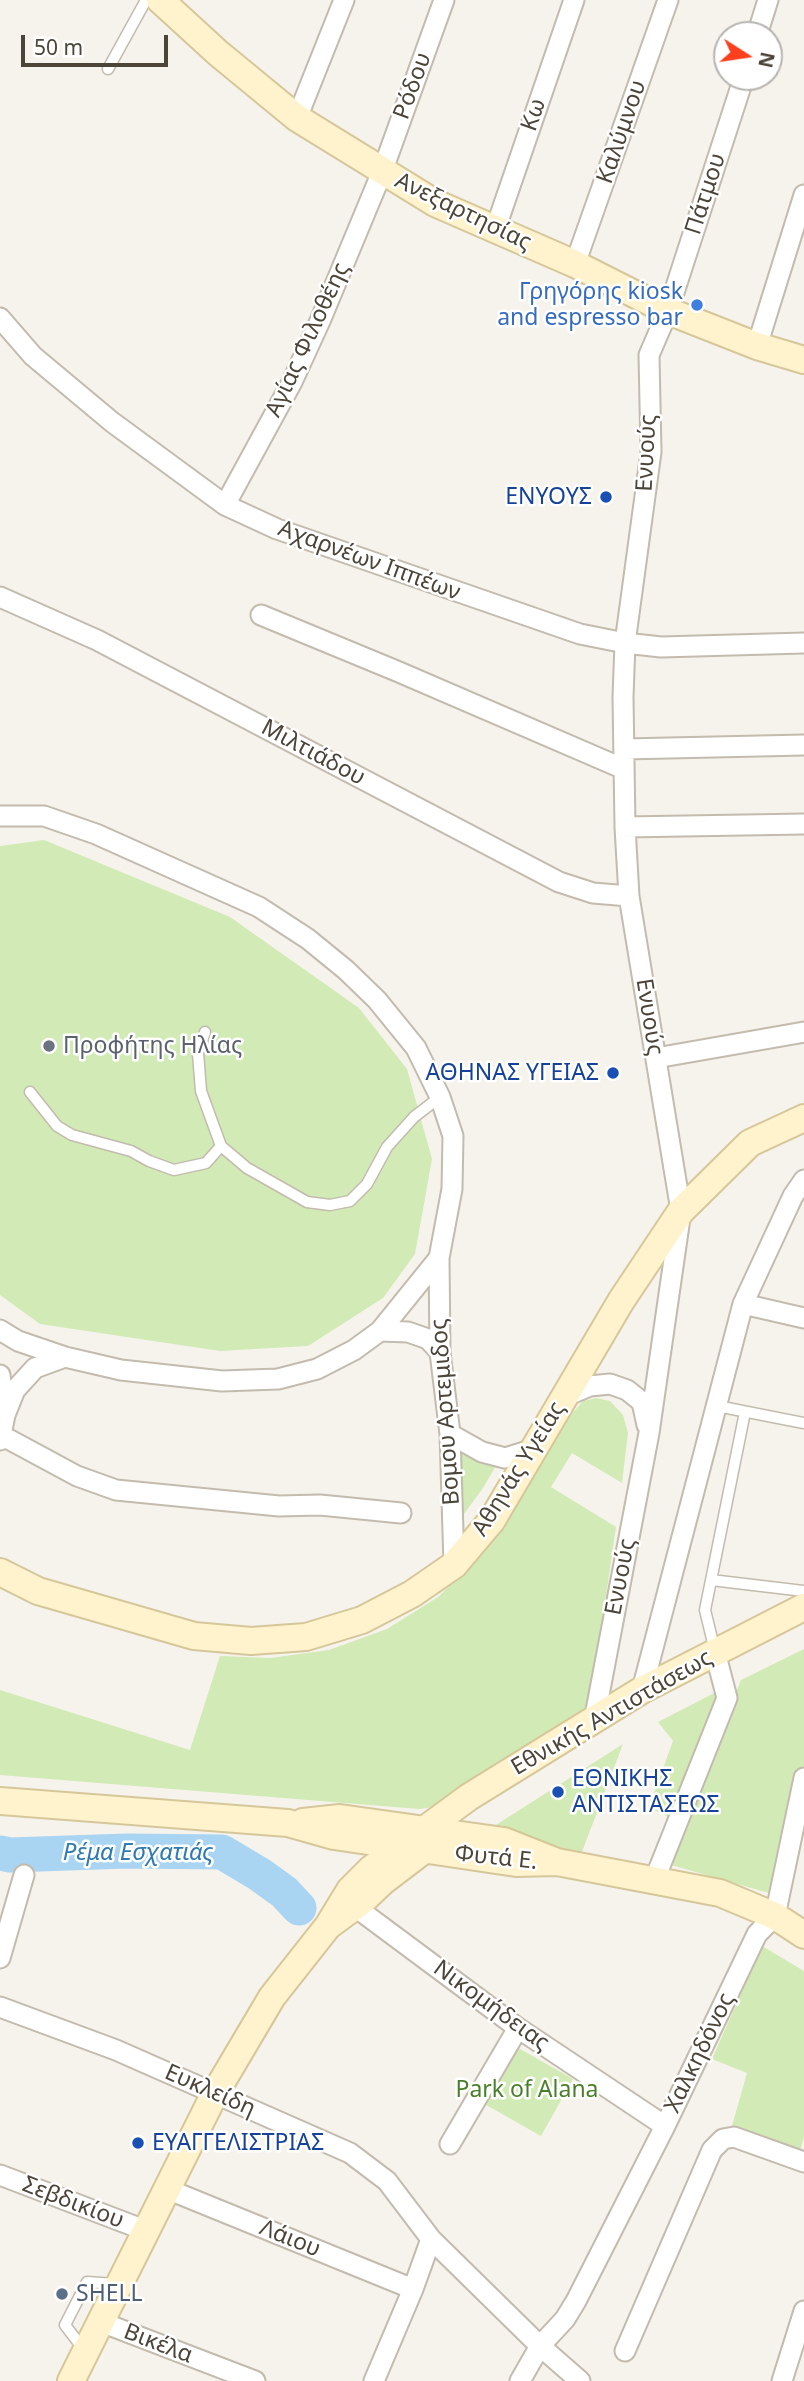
<!DOCTYPE html>
<meta charset="utf-8">
<style>
body{margin:0}
#map{position:relative;width:804px;height:2381px;overflow:hidden;background:#f6f3ec;font-family:"Noto Sans",sans-serif}
canvas{display:block}
.north{position:absolute;left:713px;top:21px;width:70px;height:70px;box-sizing:border-box;background:#fff;border:2px solid #b7b4b0;border-radius:50%;rotate:102deg;font-size:19px;font-weight:700;line-height:28px;text-align:center;color:#4b4439}
.north::after{content:'';display:block;margin:auto;width:24px;height:32px;background:#fc3f1d;clip-path:polygon(50% 0,100% 100%,50% 72%,0 100%)}
.scale{position:absolute;left:21px;top:35px;width:147px;height:32px;box-sizing:border-box;border:4px solid #4b4439;border-top:0;padding-left:9px;font-size:21px;line-height:24px;white-space:nowrap;color:#4b4439;-webkit-text-stroke:5px #fff;paint-order:stroke}
</style>
<div id="map">
<canvas width="804" height="2381"></canvas>
<div class="north">N</div>
<div class="scale">50 m</div>
</div>
<script>
const context = document.querySelector('canvas').getContext('2d');
context.lineJoin = 'round';
function paint(path, color) {
  context.fillStyle = color;
  context.fill(path, 'evenodd');
}
function toPath(rows) {
  const path = new Path2D();
  for (const r of rows) {
    path.moveTo(r[0], r[1]);
    for (let i = 2; i < r.length; i += 2) path.lineTo(r[i], r[i + 1]);
  }
  return path;
}
function trace(path, color, width, dash) {
  context.strokeStyle = color;
  context.lineWidth = width;
  context.lineCap = dash ? 'butt' : 'round';
  context.setLineDash(dash || []);
  context.stroke(path);
}
function drawText(font, color, halo, rows, align = 'center') {
  context.font = font + ' "Noto Sans",sans-serif';
  context.lineWidth = 5;
  context.setLineDash([]);
  context.textBaseline = 'middle';
  context.strokeStyle = halo;
  context.fillStyle = color;
  for (const [text, x, y, turn = 0] of rows) {
    context.save();
    context.translate(x, y);
    context.rotate((+turn || 0) * Math.PI / 180);
    context.textAlign = isNaN(turn) ? turn : align;
    if (halo) context.strokeText(text, 0, 0);
    context.fillText(text, 0, 0);
    context.restore();
  }
}
const green = toPath([
 [44,840,230,917,359,1008,407,1069,432,1159,415,1254,383,1298,308,1346,220,1351,40,1324,0,1295,0,846],
 [596,1398,610,1401,623,1415,628,1433,622,1483,572,1453,551,1487,616,1527,592,1692,582,1718,442,1806,419,1809,0,1775,0,1690,190,1750,220,1656,270,1658,329,1650,387,1629,438,1597,481,1555,508,1521,569,1417,583,1401],
 [457,1450,470,1457,497,1464,483,1488,461,1518],
 [804,1649,804,1786,772,1894,668,1864,741,1680],
 [718,1691,670,1818,649,1807,673,1741,658,1722],
 [623,1744,580,1857,488,1830],
 [762,1946,804,1971,804,2137,800,2151,732,2126,747,2073,712,2059],
 [513,2045,573,2079,541,2136,481,2102]
]);
const river = toPath([
 [0,1853,10,1855,127,1851,222,1852,259,1874,284,1892,299,1908]
]);
const lane = toPath([
 [108,69,146,0],
 [205,1032,198,1053,201,1091,221,1146,247,1168,307,1202,330,1205,350,1201,367,1184,387,1147,414,1117,440,1097],
 [30,1092,57,1126,72,1135,131,1151,149,1161,174,1170,206,1163,221,1146],
 [717,1406,804,1423],
 [711,1580,804,1591],
 [715,1651,705,1610,745,1412],
 [84,2350,65,2325,87,2282,115,2284]
]);
const street = toPath([
 [757,35,768,0],
 [297,118,344,0],
 [495,230,574,0],
 [575,264,668,0],
 [0,318,33,356,112,422,225,505,277,529,580,634,625,643,661,647,804,643],
 [757,346,804,195],
 [225,505,292,382,320,321,382,172,444,0],
 [0,597,97,640,559,882,593,893,629,896],
 [261,615,399,672,624,769],
 [624,749,804,745],
 [0,816,44,816,96,834,259,907,308,939,346,970,377,1000,416,1048,440,1097,453,1136,452,1189,439,1258,380,1331,354,1350,317,1369,278,1379,222,1381,121,1370,65,1357,18,1341,0,1330],
 [625,827,804,824],
 [656,1058,804,1032],
 [439,1258,440,1352,450,1434,454,1565],
 [743,1304,804,1318],
 [380,1331,408,1332,428,1339,440,1352],
 [0,1375,5,1412],
 [566,1396,590,1386,610,1384,627,1390,642,1402,647,1425],
 [450,1434,482,1452,505,1458,534,1449],
 [1,1435,77,1476,116,1490,279,1506,320,1505,401,1513],
 [0,1440,5,1415,15,1390,35,1368,65,1357],
 [642,1690,743,1304,793,1196,804,1180],
 [594,1721,649,1433,681,1211,629,896,625,827,623,697,625,643,651,452,649,355,668,311,744,77],
 [654,1881,727,1698,715,1652],
 [354,1906,518,2028,665,2126],
 [0,1958,24,1875],
 [0,2007,116,2050,350,2153,387,2181,431,2239,540,2346,580,2381],
 [450,2144,518,2028],
 [0,2175,147,2231],
 [167,2189,413,2289],
 [101,2322,255,2381],
 [625,2351,712,2150,723,2139,734,2137,804,2162],
 [374,2381,413,2289,431,2239],
 [520,2381,540,2346,565,2319,576,2301,665,2126,757,1934,775,1916,804,1778],
 [782,2381,804,2311]
]);
const secondary = toPath([
 [160,0,218,53,297,118,435,203,575,264,668,311,757,346,804,360],
 [0,1572,38,1591,194,1636,251,1641,306,1637,362,1620,412,1594,454,1565,492,1520,621,1301,681,1211,750,1143,804,1118],
 [0,1801,288,1823,334,1836,516,1863,557,1862],
 [303,1822,340,1818,504,1841,557,1862,720,1893,775,1916,804,1935],
 [427,1829,424,1850,382,1882,362,1901,328,1926,350,1890,371,1869,469,1797,642,1690,804,1607],
 [71,2381,214,2095,272,1997,328,1926]
]);
const markers = [
 [697,305,7,"#3f7fe0"],
 [606,497,7,"#1a4fb4"],
 [49,1046,7,"#6b7280"],
 [613,1073,7,"#1a4fb4"],
 [558,1792,7,"#1a4fb4"],
 [138,2143,7,"#1a4fb4"],
 [62,2294,7,"#5c6f8a"]
];
const streetNames = [
 ["Ρόδου",413,86,-70],
 ["Κω",534,115,-71],
 ["Καλύμνου",622,132,-71],
 ["Πάτμου",706,194,-72],
 ["Ανεξαρτησίας",463,212,26],
 ["Αγίας Φιλοθέης",308,340,-65],
 ["Ενυούς",647,453,-87],
 ["Αχαρνέων Ιππέων",369,561,20],
 ["Μιλτιάδου",313,753,28],
 ["Ενυούς",649,1017,81],
 ["Βομου Αρτεμιδος",446,1412,-94],
 ["Αθηνάς Υγείας",519,1469,-58],
 ["Ενυούς",621,1577,-79],
 ["Εθνικής Αντιστάσεως",612,1713,-30],
 ["Φυτά Ε.",496,1858,6],
 ["Νικομήδειας",491,2006,36],
 ["Χαλκηδόνος",700,2053,-64],
 ["Ευκλείδη",210,2091,24],
 ["Σεβδικίου",73,2203,21],
 ["Λάιου",290,2239,22],
 ["Βικέλα",158,2344,21]
];
const shopNames = [
 ["Γρηγόρης kiosk",683,292],
 ["and espresso bar",683,318]
];
const transitNames = [
 ["ΕΝΥΟΥΣ",592,497],
 ["ΑΘΗΝΑΣ ΥΓΕΙΑΣ",599,1073],
 ["ΕΘΝΙΚΗΣ",572,1779,"left"],
 ["ΑΝΤΙΣΤΑΣΕΩΣ",572,1805,"left"],
 ["ΕΥΑΓΓΕΛΙΣΤΡΙΑΣ",152,2143,"left"]
];
const worshipNames = [
 ["Προφήτης Ηλίας",63,1046]
];
const parkNames = [
 ["Park of Alana",527,2090]
];
const serviceNames = [
 ["SHELL",76,2294]
];
const waterNames = [
 ["Ρέμα Εσχατιάς",138,1853]
];
paint(green, '#d2eab5');
trace(river, '#a9d4f2', 35);
trace(lane, '#c2bbae', 13);
trace(street, '#c2bbae', 23);
trace(secondary, '#d6c79b', 30);
trace(lane, '#fff', 10);
trace(street, '#fff', 19);
trace(secondary, '#fff3cd', 26);
for (const [x, y, r, color] of markers) {
  const dot = new Path2D();
  dot.arc(x, y, r, 0, 2 * Math.PI);
  context.fillStyle = color;
  context.fill(dot);
  trace(dot, '#fff', 2.5);
}
drawText('23px', '#4b4439', '#fff', streetNames);
drawText('23px', '#366cbe', '#fff', shopNames, 'right');
drawText('23px', '#164399', '#fff', transitNames, 'right');
drawText('23px', '#5b616d', '#fff', worshipNames, 'left');
drawText('23px', '#4a7f2a', '#fff', parkNames);
drawText('23px', '#4e5e75', '#fff', serviceNames, 'left');
drawText('italic 24px', '#2e7ab2', '#fff', waterNames);
</script>
